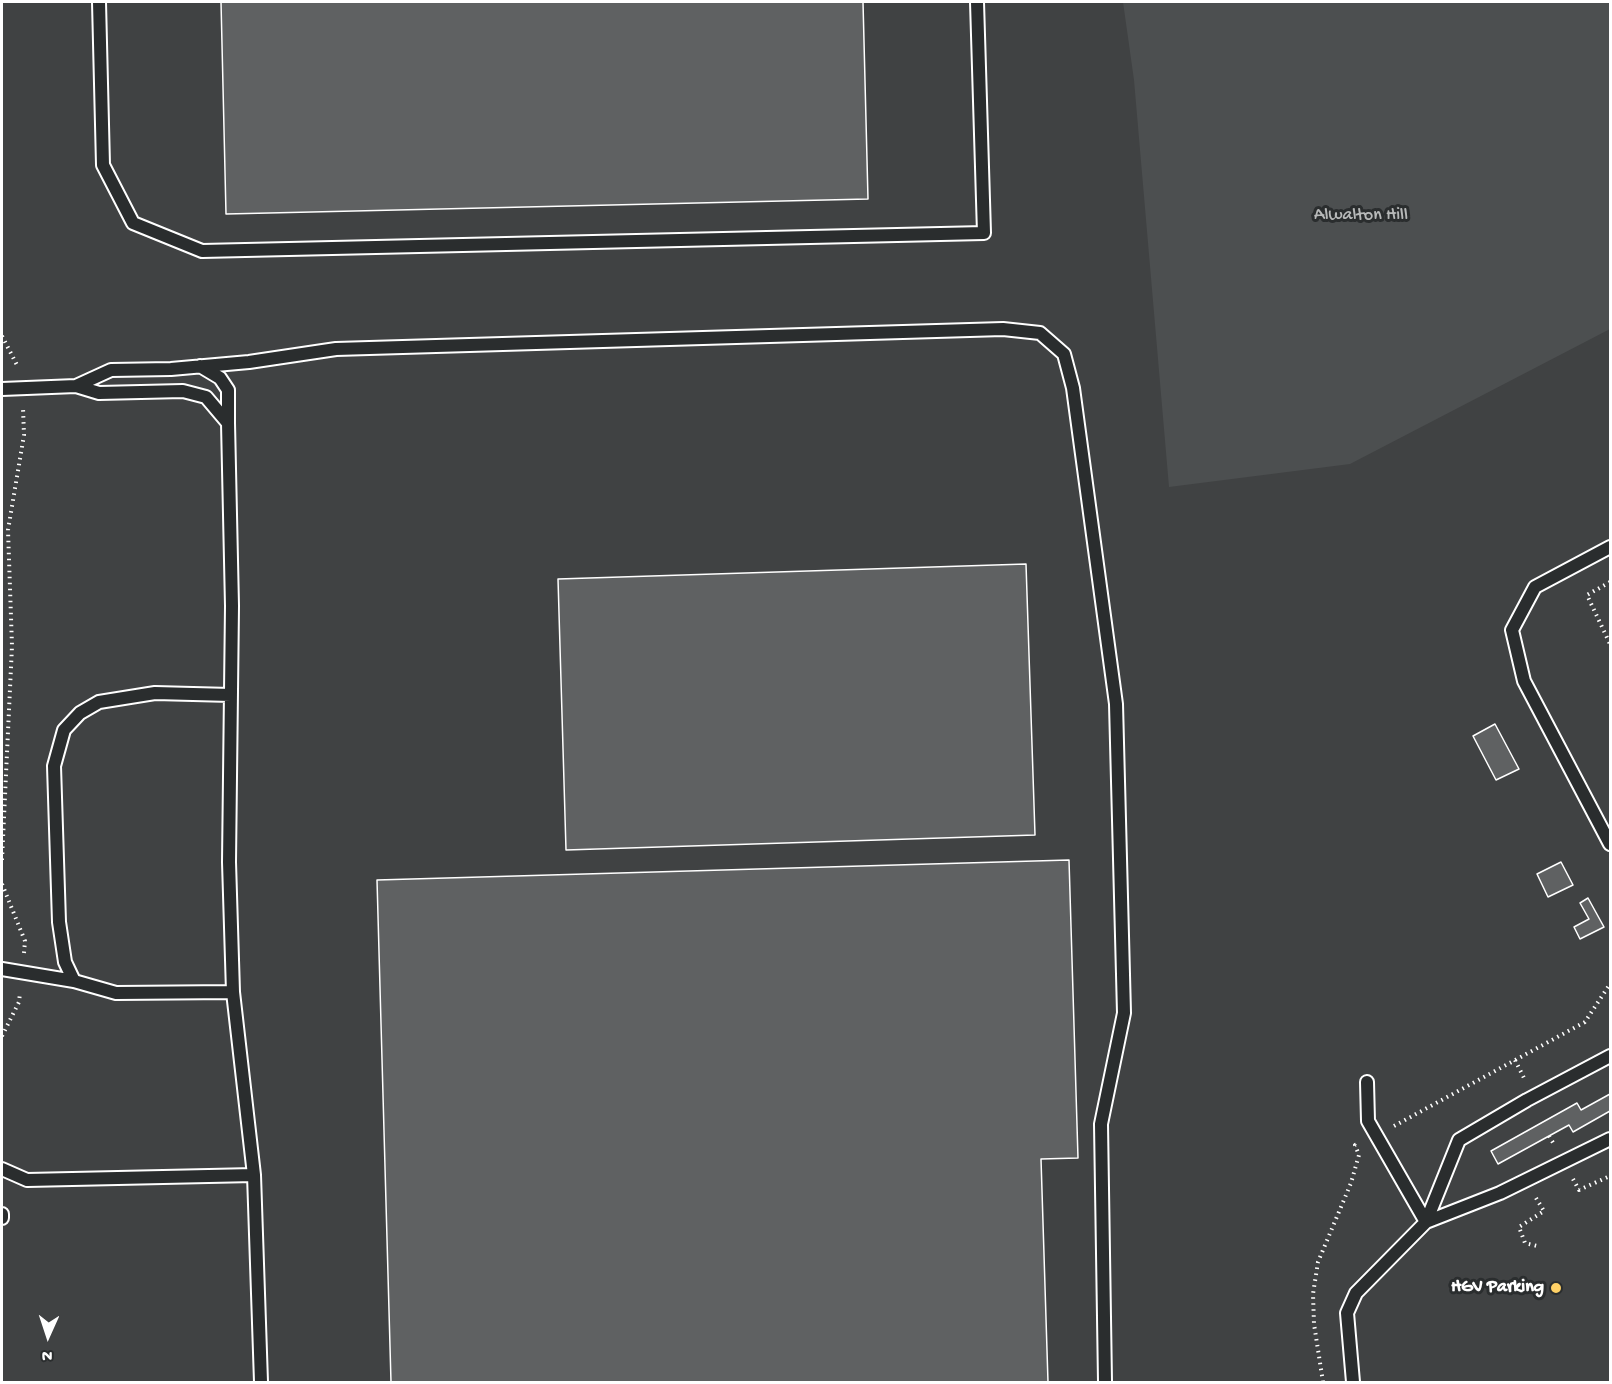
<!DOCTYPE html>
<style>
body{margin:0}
#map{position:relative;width:1612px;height:1384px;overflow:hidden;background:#333536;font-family:"Gochi Hand",sans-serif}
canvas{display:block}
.frame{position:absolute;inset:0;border:3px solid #fff;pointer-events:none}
.north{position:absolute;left:18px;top:1306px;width:60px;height:60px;-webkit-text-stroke:4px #2a2d2e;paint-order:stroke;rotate:183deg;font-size:16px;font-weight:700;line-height:24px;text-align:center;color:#fff}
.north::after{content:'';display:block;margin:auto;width:21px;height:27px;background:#fff;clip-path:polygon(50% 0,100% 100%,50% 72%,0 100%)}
</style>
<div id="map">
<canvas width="1612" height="1384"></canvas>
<div class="frame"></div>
<div class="north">N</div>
</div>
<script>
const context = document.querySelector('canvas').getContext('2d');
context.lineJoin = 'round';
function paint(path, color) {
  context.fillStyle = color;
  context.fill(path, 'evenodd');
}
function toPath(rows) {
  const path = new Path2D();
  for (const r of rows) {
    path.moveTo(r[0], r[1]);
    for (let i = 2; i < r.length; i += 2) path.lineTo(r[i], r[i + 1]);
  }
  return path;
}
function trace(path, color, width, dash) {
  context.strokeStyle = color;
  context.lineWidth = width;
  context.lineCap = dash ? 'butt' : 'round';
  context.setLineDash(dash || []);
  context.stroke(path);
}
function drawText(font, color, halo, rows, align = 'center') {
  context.font = font + ' "Gochi Hand",sans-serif';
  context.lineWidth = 6;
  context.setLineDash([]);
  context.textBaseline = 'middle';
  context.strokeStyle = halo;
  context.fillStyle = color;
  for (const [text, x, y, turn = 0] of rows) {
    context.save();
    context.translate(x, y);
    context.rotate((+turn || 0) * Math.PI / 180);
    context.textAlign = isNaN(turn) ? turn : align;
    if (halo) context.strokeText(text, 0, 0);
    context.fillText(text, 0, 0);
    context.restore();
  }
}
const built = toPath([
 [2,2,1610,2,1610,1382,2,1382]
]);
const green = toPath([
 [1123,2,1610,2,1610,329,1350,464,1169,487,1134,80]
]);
const building = toPath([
 [221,2,863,2,868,199,226,214,221,2],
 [1026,564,1035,835,566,850,558,579,1026,564],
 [1495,724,1519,769,1496,780,1473,736,1495,724],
 [1069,860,1078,1158,1041,1159,1048,1382,391,1382,377,880,1069,860],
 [1561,862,1573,885,1548,897,1537,874,1561,862],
 [1588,898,1604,927,1580,939,1574,927,1589,919,1580,903,1588,898],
 [1610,1094,1610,1111,1573,1132,1569,1125,1498,1164,1491,1151,1577,1103,1581,1110,1610,1094]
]);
const path = toPath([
 [2,336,18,367],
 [1610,582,1587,595,1610,644],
 [2,860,12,646,8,530,24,435,23,408],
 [2,884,25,941,24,953],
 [2,1036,19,1002,20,993],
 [1515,1060,1525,1080],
 [1394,1126,1585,1022,1610,984],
 [1549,1136,1555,1146],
 [1573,1179,1579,1190,1610,1176],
 [1536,1198,1544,1211,1519,1227,1525,1243,1537,1246],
 [1323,1382,1314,1324,1313,1294,1318,1262,1351,1183,1359,1155,1355,1145,1358,1144]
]);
const lane = toPath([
 [99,2,103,165,133,223,202,251,984,233,977,2],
 [200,366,220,378,228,390,228,423],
 [76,386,111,370,171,369,249,362,336,349,1003,329,1040,333,1064,354,1073,388,1116,704,1124,1013,1101,1124,1105,1382],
 [2,389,76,386,99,393,183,391,206,397,228,423,232,606,229,862,233,992,254,1175,261,1382],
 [1610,547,1535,587,1512,630,1524,681,1610,844],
 [2,969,74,981,116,993,233,992],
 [74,981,65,962,59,922,54,766,64,730,80,713,99,702,155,693,231,695],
 [1367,1082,1368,1121,1426,1222],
 [2,1169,27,1180,254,1175],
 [2,1214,2,1218],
 [1426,1222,1500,1193,1610,1139],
 [1353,1382,1347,1313,1356,1293,1426,1222,1459,1140,1527,1100,1610,1056]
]);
const markers = [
 [1556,1288,6,"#ffd166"]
];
const parkNames = [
 ["Alwalton Hill",1361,216]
];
const poiNames = [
 ["HGV Parking",1544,1288]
];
paint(built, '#404243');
paint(green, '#4c4f50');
paint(building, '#5f6162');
trace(building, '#fff', 1.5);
trace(lane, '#fff', 16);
trace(path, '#fff', 4, [1.5, 4.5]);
trace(lane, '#2a2d2e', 12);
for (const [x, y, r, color] of markers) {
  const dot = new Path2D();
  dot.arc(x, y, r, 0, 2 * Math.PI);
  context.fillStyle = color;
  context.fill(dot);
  trace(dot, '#2a2d2e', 2);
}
drawText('18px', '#b7b9b9', '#2a2d2e', parkNames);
drawText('bold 18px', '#fff', '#2a2d2e', poiNames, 'right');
</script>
